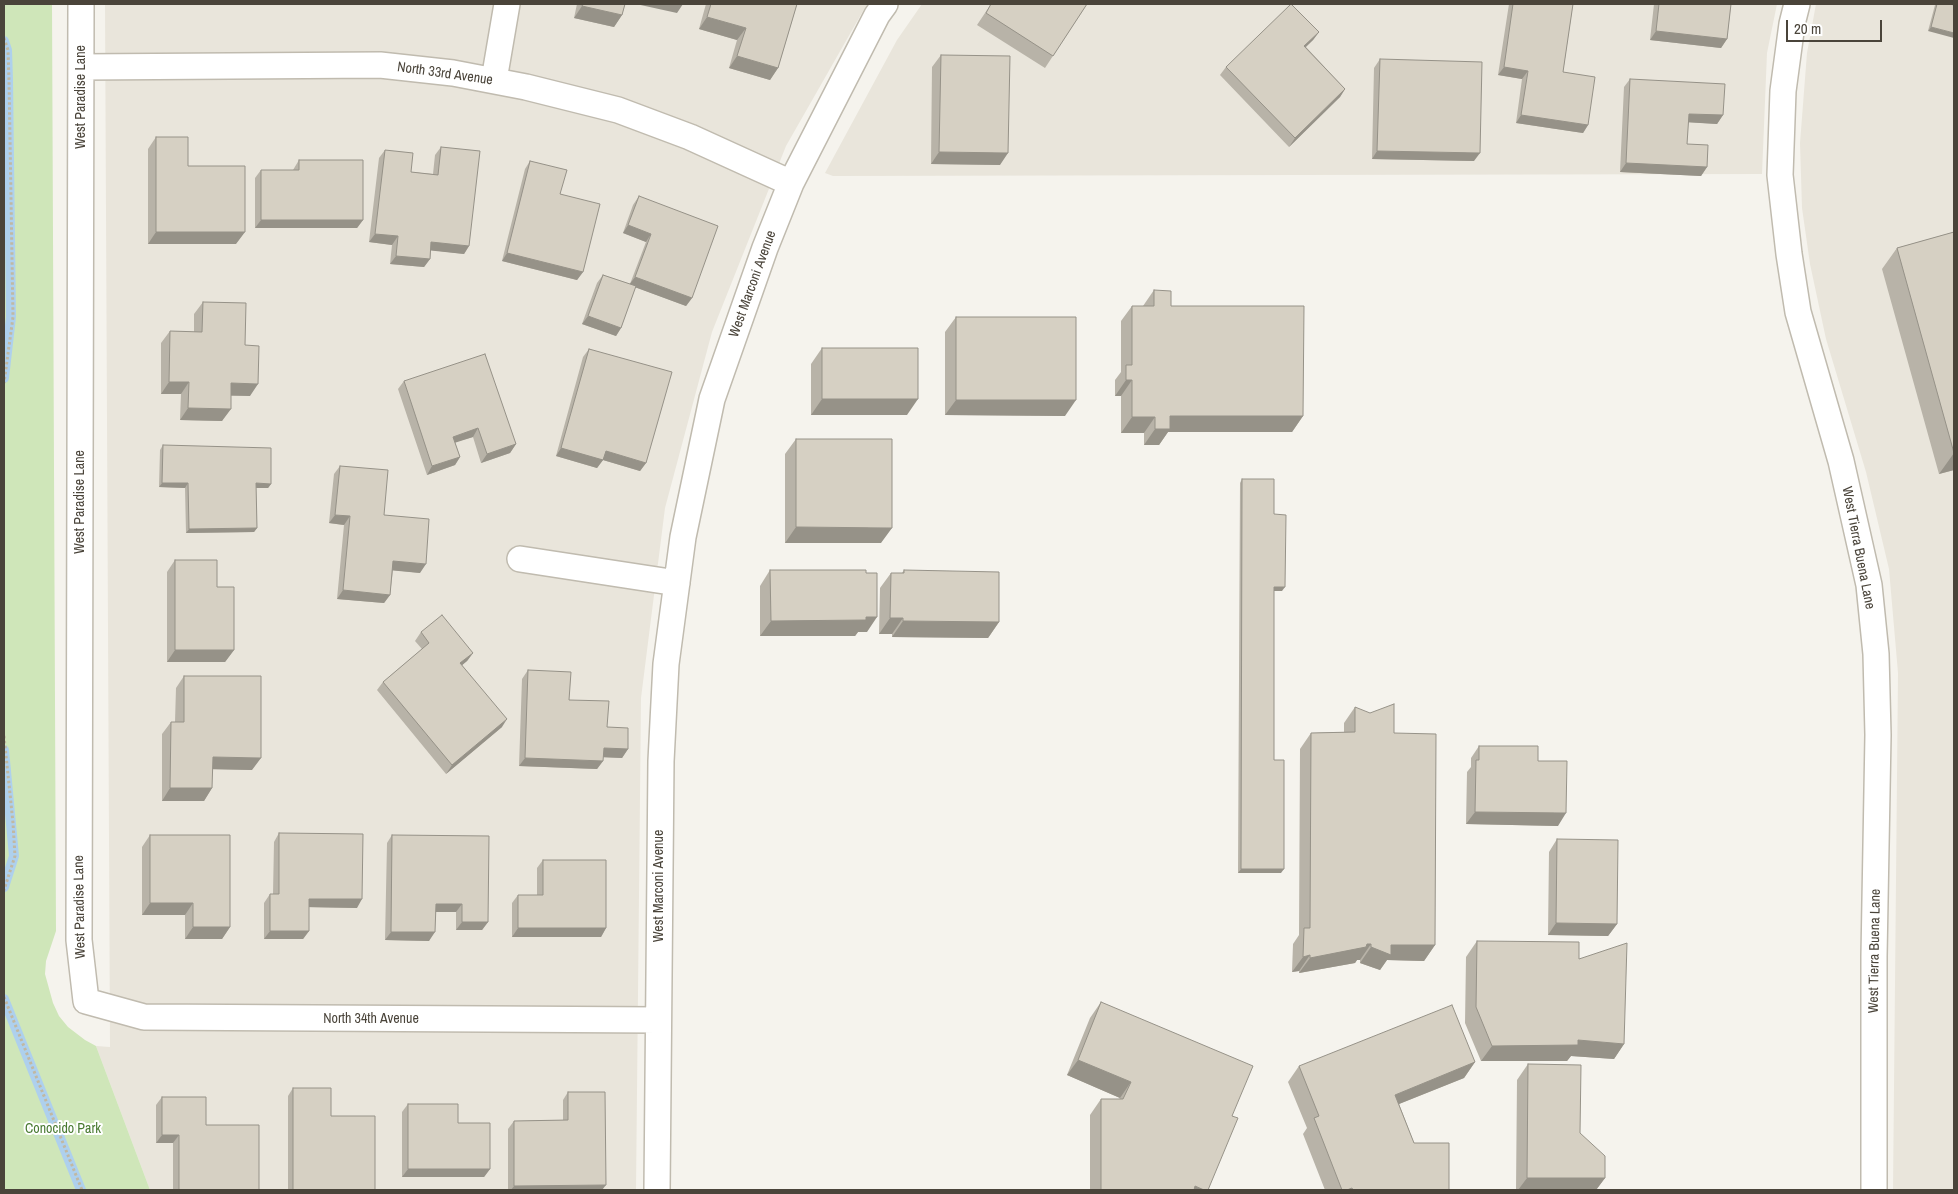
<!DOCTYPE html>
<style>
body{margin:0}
#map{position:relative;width:1958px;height:1194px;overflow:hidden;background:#f5f3ed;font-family:"Archivo Narrow",sans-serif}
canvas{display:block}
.frame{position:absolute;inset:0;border:5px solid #4a443a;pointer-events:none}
.scale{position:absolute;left:1786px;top:20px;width:96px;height:22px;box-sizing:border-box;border:2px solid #4a443a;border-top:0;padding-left:6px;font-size:15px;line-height:18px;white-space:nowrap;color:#4a443a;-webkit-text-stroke:4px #fff;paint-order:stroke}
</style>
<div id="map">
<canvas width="1958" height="1194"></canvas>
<div class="frame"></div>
<div class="scale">20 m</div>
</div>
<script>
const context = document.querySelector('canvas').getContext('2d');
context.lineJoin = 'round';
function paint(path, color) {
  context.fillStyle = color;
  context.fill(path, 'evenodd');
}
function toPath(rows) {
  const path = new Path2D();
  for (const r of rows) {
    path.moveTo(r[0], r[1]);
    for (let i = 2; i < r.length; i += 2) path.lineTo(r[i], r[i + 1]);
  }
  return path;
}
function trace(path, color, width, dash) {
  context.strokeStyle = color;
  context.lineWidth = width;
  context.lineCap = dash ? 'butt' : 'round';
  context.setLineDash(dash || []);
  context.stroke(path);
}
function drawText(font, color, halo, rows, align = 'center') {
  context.font = font + ' "Archivo Narrow",sans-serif';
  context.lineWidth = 4;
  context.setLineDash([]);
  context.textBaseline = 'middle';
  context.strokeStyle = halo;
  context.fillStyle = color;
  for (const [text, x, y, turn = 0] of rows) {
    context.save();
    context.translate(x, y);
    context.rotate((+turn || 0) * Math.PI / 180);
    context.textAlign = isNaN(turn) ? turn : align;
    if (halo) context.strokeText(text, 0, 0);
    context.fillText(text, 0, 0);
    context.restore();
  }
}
const residential = toPath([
 [105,4,867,4,786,146,712,332,665,508,641,698,636,1190,150,1190,96,1046,110,1047],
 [922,4,1777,4,1767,53,1762,174,833,176,825,173,897,40],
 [1816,4,1954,4,1954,1190,1893,1190,1898,673,1889,569,1866,472,1826,339,1810,264,1802,208,1800,143,1807,53]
]);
const green = toPath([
 [4,4,52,4,56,931,46,961,45,974,53,1003,59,1016,68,1027,85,1040,96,1046,150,1190,4,1190]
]);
const stream = toPath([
 [4,41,7,50,8,80,11,317,4,378],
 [4,750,14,856,4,887],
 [4,999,81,1190]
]);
const path = toPath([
 [4,38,8,50,9,80,13,317,4,383],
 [4,736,13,823,15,856,4,890],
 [4,997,82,1190]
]);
const street = toPath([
 [81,4,79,940,86,1001,144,1017,658,1020],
 [1797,4,1792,24,1783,91,1780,175,1789,254,1798,312,1841,461,1869,585,1876,654,1878,735,1874,956,1874,1190],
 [81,67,380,65,453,73,526,87,618,110,690,137,791,183],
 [494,80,507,4],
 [520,559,677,583],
 [657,1190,661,761,666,664,683,537,712,399,765,248,791,183,877,15,885,4]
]);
const wall = toPath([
 [577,4,625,4,622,15,614,27,574,18],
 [706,4,797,4,778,68,770,80,729,68,737,40,699,29],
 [991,4,1087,4,1045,68,977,25],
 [1509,4,1573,4,1563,72,1588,125,1583,133,1516,123,1522,79,1498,75],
 [1654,4,1731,4,1727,39,1721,48,1650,40],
 [1936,4,1954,4,1928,31,1935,5],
 [1319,32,1313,40,1306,47,1345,89,1340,97,1289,147,1220,75,1226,67],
 [941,55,1000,165,931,164,932,67],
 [1380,59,1474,161,1372,159,1374,68],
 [1630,79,1723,115,1717,124,1688,122,1687,144,1707,167,1701,176,1620,172,1624,87],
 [156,137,188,166,236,244,148,244,148,149],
 [441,147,469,246,464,254,431,250,430,259,424,267,390,264,392,245,369,242,379,158,385,150,411,172,433,174,435,155],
 [299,160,363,220,357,228,255,228,255,178,261,170,293,170],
 [530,161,560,194,583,272,577,280,502,261,525,169],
 [639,196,692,298,686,306,635,287,621,328,616,336,582,324,597,283,603,275,630,284,646,242,623,233,633,205],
 [1954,232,1954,470,1939,474,1882,269,1897,248],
 [1154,290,1171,306,1303,416,1292,432,1168,432,1159,445,1144,445,1144,433,1121,433,1121,396,1115,396,1115,380,1121,372,1121,321,1132,306,1143,306],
 [203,302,245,345,250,396,231,396,222,421,180,420,181,394,161,394,161,343,170,331,194,332,194,314],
 [956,317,1065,416,945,415,945,332],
 [822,348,907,415,811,415,811,364],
 [589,349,646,463,640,471,603,460,597,468,556,456,583,357],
 [404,381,516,444,510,453,481,463,473,437,455,442,460,457,455,465,427,475,398,389],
 [796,439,881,543,785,543,785,454],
 [163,445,271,484,268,488,256,488,257,528,254,532,186,533,185,488,159,487,160,450],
 [340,466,420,573,393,570,390,595,384,603,337,599,344,525,329,523,334,474],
 [1242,479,1274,514,1282,591,1274,591,1274,760,1281,873,1238,873,1240,483],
 [175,560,234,650,225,662,167,662,167,572],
 [770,570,867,632,858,632,855,636,760,636,760,586],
 [904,570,999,622,988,638,892,637,892,634,879,634,880,588,891,573,902,573],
 [421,632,473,653,467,661,462,665,502,727,446,774,377,690,383,682,422,649,415,641],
 [528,670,607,727,628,749,622,758,603,757,603,761,597,769,519,766,522,679],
 [184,676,252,770,212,769,212,788,204,801,162,801,162,734,171,722,175,722,176,688],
 [1355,707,1394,733,1435,945,1424,961,1387,960,1380,970,1360,963,1360,960,1357,960,1355,963,1299,973,1299,971,1292,972,1293,944,1299,935,1300,749,1311,733,1344,732,1344,723],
 [1479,746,1538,761,1558,826,1466,824,1467,772,1471,767,1471,758],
 [279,833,357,908,309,907,309,931,303,939,264,939,264,903,270,894,273,894,274,842],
 [150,835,230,927,222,939,185,939,185,915,142,915,142,847],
 [392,835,488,922,482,930,456,930,456,912,436,912,429,941,385,940,387,843],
 [1557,839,1617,924,1608,936,1548,935,1549,852],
 [543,860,606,928,601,937,512,937,512,903,518,895,537,895,537,868],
 [1477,941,1579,959,1624,1044,1614,1059,1571,1056,1567,1061,1481,1061,1465,1023,1466,957],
 [1101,1002,1232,1116,1208,1190,1090,1190,1090,1115,1101,1099,1119,1099,1120,1098,1067,1075,1090,1018],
 [1475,1062,1464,1078,1399,1104,1414,1143,1449,1190,1325,1190,1303,1134,1307,1128,1288,1082,1299,1066],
 [1528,1064,1580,1133,1605,1178,1596,1190,1516,1190,1517,1080],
 [293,1088,331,1116,375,1190,288,1190,288,1096],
 [568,1092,602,1190,508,1190,508,1129,514,1121,563,1120,563,1100],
 [162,1097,206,1125,259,1190,173,1190,173,1143,156,1143,156,1105],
 [408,1104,458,1123,490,1169,484,1177,402,1177,402,1112]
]);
const shadedWall = toPath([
 [636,4,683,4,677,13],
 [582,6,622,15,614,27,574,18],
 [707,17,746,28,737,40,699,29],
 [1931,27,1954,33,1954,38,1928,31],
 [1656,31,1727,39,1721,48,1650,40],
 [1319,32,1313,40,1298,54,1304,46],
 [737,56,778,68,770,80,729,68],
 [1504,67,1528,71,1522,79,1498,75],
 [1345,89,1340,97,1289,147,1295,138],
 [1689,114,1723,115,1717,124,1683,122],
 [1521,115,1588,125,1583,133,1516,123],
 [1377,151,1480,153,1474,161,1372,159],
 [939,152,1008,153,1000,165,931,164],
 [1626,163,1707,167,1701,176,1620,172],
 [261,220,363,220,357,228,255,228],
 [628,225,651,234,646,242,623,233],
 [156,232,245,232,236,244,148,244],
 [375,234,398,236,392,245,369,242],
 [431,242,469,246,464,254,426,250],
 [507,253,583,272,577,280,502,261],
 [396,256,430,259,424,267,390,264],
 [635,277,692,298,686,306,629,285],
 [588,316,621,328,616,336,582,324],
 [1126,380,1132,380,1121,396,1115,396],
 [169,382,189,382,181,394,161,394],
 [231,383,258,384,250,396,223,395],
 [822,399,918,399,907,415,811,415],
 [956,400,1076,400,1065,416,945,415],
 [188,408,231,409,222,421,180,420],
 [1170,416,1303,416,1292,432,1168,432,1159,445,1144,445,1155,429],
 [1132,417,1155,417,1144,433,1121,433],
 [478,428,473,437,448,445,453,437],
 [516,444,510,453,481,463,487,454],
 [561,448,606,451,646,463,640,471,603,460,597,468,556,456],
 [1954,453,1954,470,1939,474],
 [460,457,455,465,427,475,432,466],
 [162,483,188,483,185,488,159,487],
 [256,483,271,484,268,488,253,488],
 [335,515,350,516,344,525,329,523],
 [796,527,892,528,881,543,785,543],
 [257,528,254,532,186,533,189,529],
 [393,561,426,564,420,573,388,570],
 [1274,587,1285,587,1282,591,1271,591],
 [343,590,390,595,384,603,337,599],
 [866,617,877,617,867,632,858,632,855,636,760,636,771,621],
 [890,618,903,618,892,634,879,634],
 [903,621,999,622,988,638,892,637],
 [175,650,234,650,225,662,167,662],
 [473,653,467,661,455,671,460,663],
 [507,719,502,727,446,774,452,765],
 [604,748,628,749,622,758,598,757],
 [213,757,261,758,252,770,204,769],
 [525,758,603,761,597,769,519,766],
 [170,788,212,788,204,801,162,801],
 [1475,812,1566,813,1558,826,1466,824],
 [1241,869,1284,869,1281,873,1238,873],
 [309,899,362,899,357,908,303,907],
 [150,903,193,903,185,915,142,915],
 [436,904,462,904,456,912,430,912],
 [462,922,488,922,482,930,456,930],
 [1556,923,1617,924,1608,936,1548,935],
 [193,927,230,927,222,939,185,939],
 [518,928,606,928,601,937,512,937],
 [270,931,309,931,303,939,264,939],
 [391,932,435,932,429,941,385,940],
 [1367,944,1371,944,1360,960,1357,960,1355,963,1299,973,1310,958],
 [1391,945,1435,945,1424,961,1387,960,1380,970,1360,963,1371,947],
 [1310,955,1299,971,1292,972,1303,957],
 [1578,1040,1624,1044,1614,1059,1571,1056,1567,1061,1481,1061,1492,1046],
 [1078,1060,1131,1082,1120,1098,1067,1075],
 [1475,1062,1464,1078,1384,1110,1395,1095],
 [162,1135,179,1135,173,1143,156,1143],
 [408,1169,490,1169,484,1177,402,1177],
 [1527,1178,1605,1178,1596,1190,1518,1190],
 [606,1185,602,1190,511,1190,514,1186],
 [1195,1186,1204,1190,1193,1190]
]);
const building = toPath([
 [583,4,625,4,622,15,582,6,583,4],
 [711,4,797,4,778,68,737,56,746,28,707,17,711,4],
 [991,4,1087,4,1053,56,986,13,991,4],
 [1291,4,1319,32,1304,46,1345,89,1295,138,1226,67,1291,4],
 [1513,4,1573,4,1563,72,1595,77,1588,125,1521,115,1528,71,1504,67,1513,4],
 [1659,4,1731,4,1727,39,1656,31,1659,4],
 [1937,4,1949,4,1954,5,1954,33,1931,27,1937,4],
 [941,55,1010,56,1008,153,939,152,941,55],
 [1380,59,1482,62,1480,153,1377,151,1380,59],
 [1630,79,1725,84,1723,115,1689,114,1687,144,1708,145,1707,167,1626,163,1630,79],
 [156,137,188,137,188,166,245,166,245,232,156,232,156,137],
 [441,147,480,151,469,246,431,242,430,259,396,256,398,236,375,234,385,150,413,153,411,172,438,175,441,147],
 [299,160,363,160,363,220,261,220,261,170,299,170,299,160],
 [530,161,567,170,560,194,600,204,583,272,507,253,530,161],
 [639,196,718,226,692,298,635,277,651,234,628,225,639,196],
 [1954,232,1954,453,1897,248,1954,232],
 [603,275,636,286,621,328,588,316,603,275],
 [1154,290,1171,291,1171,306,1304,306,1303,416,1170,416,1170,429,1155,429,1155,417,1132,417,1132,380,1126,380,1126,365,1132,365,1132,306,1154,306,1154,290],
 [203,302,246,303,245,345,259,346,258,384,231,383,231,409,188,408,189,382,169,382,170,331,202,332,203,302],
 [956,317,1076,317,1076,400,956,400,956,317],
 [822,348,918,348,918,399,822,399,822,348],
 [589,349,672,372,646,463,606,451,603,460,561,448,589,349],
 [485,354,516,444,487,454,478,428,453,437,460,457,432,466,404,381,485,354],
 [796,439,892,439,892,528,796,527,796,439],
 [163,445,271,448,271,484,256,483,257,528,189,529,188,483,162,483,163,445],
 [340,466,388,470,384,515,429,519,426,564,393,561,390,595,343,590,350,516,335,515,340,466],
 [1242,479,1274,479,1274,514,1286,515,1285,587,1274,587,1274,760,1284,760,1284,869,1241,869,1242,479],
 [175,560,217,560,217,587,234,587,234,650,175,650,175,560],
 [770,570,866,570,866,573,877,573,877,617,866,617,866,620,771,621,770,570],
 [904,570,999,572,999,622,903,621,903,618,890,618,891,573,904,573,904,570],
 [442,615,473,653,460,663,507,719,452,765,383,682,429,643,421,632,442,615],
 [528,670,571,672,569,700,609,701,607,727,628,728,628,749,604,748,603,761,525,758,528,670],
 [184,676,261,676,261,758,213,757,212,788,170,788,171,722,184,722,184,676],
 [1394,704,1394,733,1436,734,1435,945,1391,945,1391,955,1371,947,1371,944,1367,944,1366,947,1310,958,1310,955,1303,957,1304,928,1310,928,1311,733,1355,732,1355,707,1370,713,1394,704],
 [1479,746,1538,746,1538,761,1567,761,1566,813,1475,812,1476,760,1479,760,1479,746],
 [279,833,363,834,362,899,309,899,309,931,270,931,270,894,279,894,279,833],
 [150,835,230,835,230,927,193,927,193,903,150,903,150,835],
 [392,835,489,836,488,922,462,922,462,904,436,904,435,932,391,932,392,835],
 [1557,839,1618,840,1617,924,1556,923,1557,839],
 [543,860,606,860,606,928,518,928,518,895,543,895,543,860],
 [1477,941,1579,942,1579,959,1627,943,1624,1044,1578,1040,1578,1045,1492,1046,1476,1007,1477,941],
 [1101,1002,1253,1066,1232,1116,1238,1118,1208,1190,1204,1190,1195,1186,1194,1190,1101,1190,1101,1099,1123,1099,1131,1082,1078,1060,1101,1002],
 [1452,1005,1475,1062,1395,1095,1414,1143,1449,1143,1449,1190,1353,1190,1352,1188,1347,1190,1342,1190,1314,1118,1319,1116,1299,1066,1452,1005],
 [1528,1064,1581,1065,1580,1133,1605,1156,1605,1178,1527,1178,1528,1064],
 [293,1088,331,1088,331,1116,375,1116,375,1190,293,1190,293,1088],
 [568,1092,605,1092,606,1185,514,1186,514,1121,568,1120,568,1092],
 [162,1097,206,1097,206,1125,259,1125,259,1190,179,1190,179,1135,162,1135,162,1097],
 [408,1104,458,1104,458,1123,490,1123,490,1169,408,1169,408,1104]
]);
const streetNames = [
 ["North 33rd Avenue",445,74,8],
 ["West Paradise Lane",81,97,-90],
 ["West Marconi Avenue",753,284,-70],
 ["West Paradise Lane",80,502,-90],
 ["West Tierra Buena Lane",1858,548,79],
 ["West Marconi Avenue",659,886,-90],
 ["West Paradise Lane",80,907,-91],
 ["West Tierra Buena Lane",1875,951,-89],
 ["North 34th Avenue",371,1019]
];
const parkNames = [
 ["Conocido Park",63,1129]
];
paint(residential, '#e9e5db');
paint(green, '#cfe6b9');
trace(stream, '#aed0ed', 10);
trace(street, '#c0bbaf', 28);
trace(path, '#c1b8a2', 3, [2.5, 2.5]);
trace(street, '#fff', 25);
paint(wall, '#b8b3a8');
paint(shadedWall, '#969288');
paint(building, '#d6d0c3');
trace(building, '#969288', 1);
drawText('14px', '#4a443a', '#fff', streetNames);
drawText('14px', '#487930', '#fff', parkNames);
</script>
